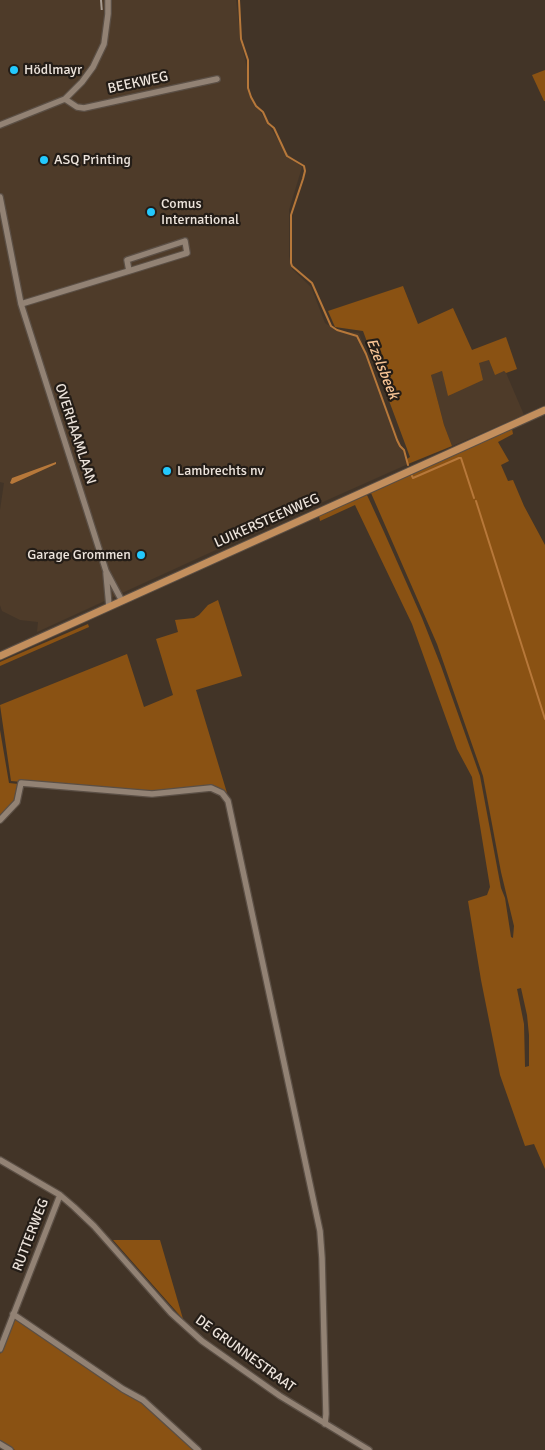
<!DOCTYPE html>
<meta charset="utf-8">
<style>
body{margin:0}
canvas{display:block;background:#423427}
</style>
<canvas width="545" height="1450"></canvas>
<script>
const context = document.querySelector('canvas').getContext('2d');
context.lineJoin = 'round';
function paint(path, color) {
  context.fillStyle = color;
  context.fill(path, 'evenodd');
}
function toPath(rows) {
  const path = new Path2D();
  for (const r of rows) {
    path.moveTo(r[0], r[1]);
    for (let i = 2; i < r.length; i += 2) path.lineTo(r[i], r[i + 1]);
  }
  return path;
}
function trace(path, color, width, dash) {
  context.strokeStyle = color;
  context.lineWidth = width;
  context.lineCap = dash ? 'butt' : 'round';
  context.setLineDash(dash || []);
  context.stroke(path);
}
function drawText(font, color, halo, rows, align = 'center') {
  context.font = font + ' Signika,sans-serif';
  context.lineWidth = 4.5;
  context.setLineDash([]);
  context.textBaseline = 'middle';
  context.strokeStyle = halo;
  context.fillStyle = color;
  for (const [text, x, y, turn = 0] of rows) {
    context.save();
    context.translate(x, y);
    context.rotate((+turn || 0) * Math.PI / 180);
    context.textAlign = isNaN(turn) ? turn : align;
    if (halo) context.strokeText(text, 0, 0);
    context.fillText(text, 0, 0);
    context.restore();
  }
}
const built = toPath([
 [0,0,236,0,241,41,248,73,249,94,285,151,302,167,289,210,289,256,292,269,311,287,325,323,337,331,359,333,408,464,231,543,37,632,38,622,20,620,2,611,0,605,0,510,4,483,0,482],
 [489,360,506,373,524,415,452,446,444,425,431,375,442,371,449,396,478,363]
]);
const green = toPath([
 [545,70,545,101,544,101,532,75],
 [403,286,418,324,453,308,472,350,506,337,517,369,506,373,504,371,495,375,489,360,479,363,483,380,448,396,442,371,431,375,444,425,452,446,408,464,407,459,410,457,363,331,335,327,328,311],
 [512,429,513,434,498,442,509,461,501,465,508,481,513,480,524,506,545,545,545,1169,534,1144,525,1146,500,1075,481,980,468,901,487,895,490,887,472,777,457,749,412,624,355,505,320,521,319,516,367,495,384,532,422,618,441,666,480,776,501,888,505,898,511,937,513,938,514,926,501,872,483,776,437,644,371,493],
 [521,988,527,1015,529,1035,529,1066,525,1067,524,1024,517,989],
 [218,600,242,676,196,690,227,793,219,789,151,793,11,781,0,705,127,654,144,707,173,695,156,639,178,632,175,620,194,618,199,615,208,605],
 [88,624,89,627,0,666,0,662],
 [0,730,9,783,18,784,16,801,0,817],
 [113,1240,160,1240,183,1319],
 [15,1319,136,1397,195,1450,15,1450,0,1442,0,1354,14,1320]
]);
const water = toPath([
 [56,462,56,464,12,484,10,483,12,478]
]);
const stream = toPath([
 [239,0,241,39,248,60,248,88,251,97,256,106,263,112,268,123,274,128,287,156,304,166,305,171,303,179,291,215,291,263,292,266,312,283,331,326,337,330,357,336,366,354,397,440,400,446,404,450,408,465],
 [412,476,413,478,459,458,461,458,474,498],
 [476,501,545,719]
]);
const minor = toPath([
 [65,99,77,107,84,108,217,79],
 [0,125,65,99,82,82,93,67,104,44,108,14,108,0],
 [0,197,21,304,106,571,122,601],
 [21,304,129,271,187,253,185,241,127,260,129,271],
 [106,573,109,606],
 [0,820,17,802,21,783,152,794,211,788,222,793,228,801,320,1231,322,1258,326,1414,325,1424],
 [0,1160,60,1195,74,1207,94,1226,171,1313,202,1341,280,1396,369,1450],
 [13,1314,123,1389,143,1400,198,1450],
 [0,1349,60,1195],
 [0,1444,10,1450]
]);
const major = toPath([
 [0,656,545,410]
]);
const rail = toPath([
 [101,0,102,13]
]);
const markers = [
 [14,70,5,"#23c9fe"],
 [44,160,5,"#23c9fe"],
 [151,212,5,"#23c9fe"],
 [167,471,5,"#23c9fe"],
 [141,555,5,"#23c9fe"]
];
const poiNames = [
 ["Hödlmayr",24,70],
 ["ASQ Printing",54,160],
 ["Comus",161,204],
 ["International",161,220],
 ["Lambrechts nv",177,471],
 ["Garage Grommen",131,555,"right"]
];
const streetNames = [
 ["BEEKWEG",138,83,-12],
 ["OVERHAAMLAAN",75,434,72],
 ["LUIKERSTEENWEG",267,521,-24],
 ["RUTTERWEG",31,1235,-69],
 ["DE GRUNNESTRAAT",245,1354,36]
];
const waterNames = [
 ["Ezelsbeek",382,369,68]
];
paint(built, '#4e3b29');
paint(green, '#8a5213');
paint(water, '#b7783a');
trace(stream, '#b7783a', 2);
trace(minor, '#5b4f45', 8);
trace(major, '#5b4f45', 9);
trace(minor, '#928274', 5.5);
trace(major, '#c38f5d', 7);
trace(rail, '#a89d93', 2, [10, 5]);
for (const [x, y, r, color] of markers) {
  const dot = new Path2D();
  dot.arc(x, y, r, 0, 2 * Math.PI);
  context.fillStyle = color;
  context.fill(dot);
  trace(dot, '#241d17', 2);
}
drawText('14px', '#ede4dc', '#241d17', poiNames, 'left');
drawText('14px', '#ede4dc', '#241d17', streetNames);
drawText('italic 15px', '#f5c294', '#241d17', waterNames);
</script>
